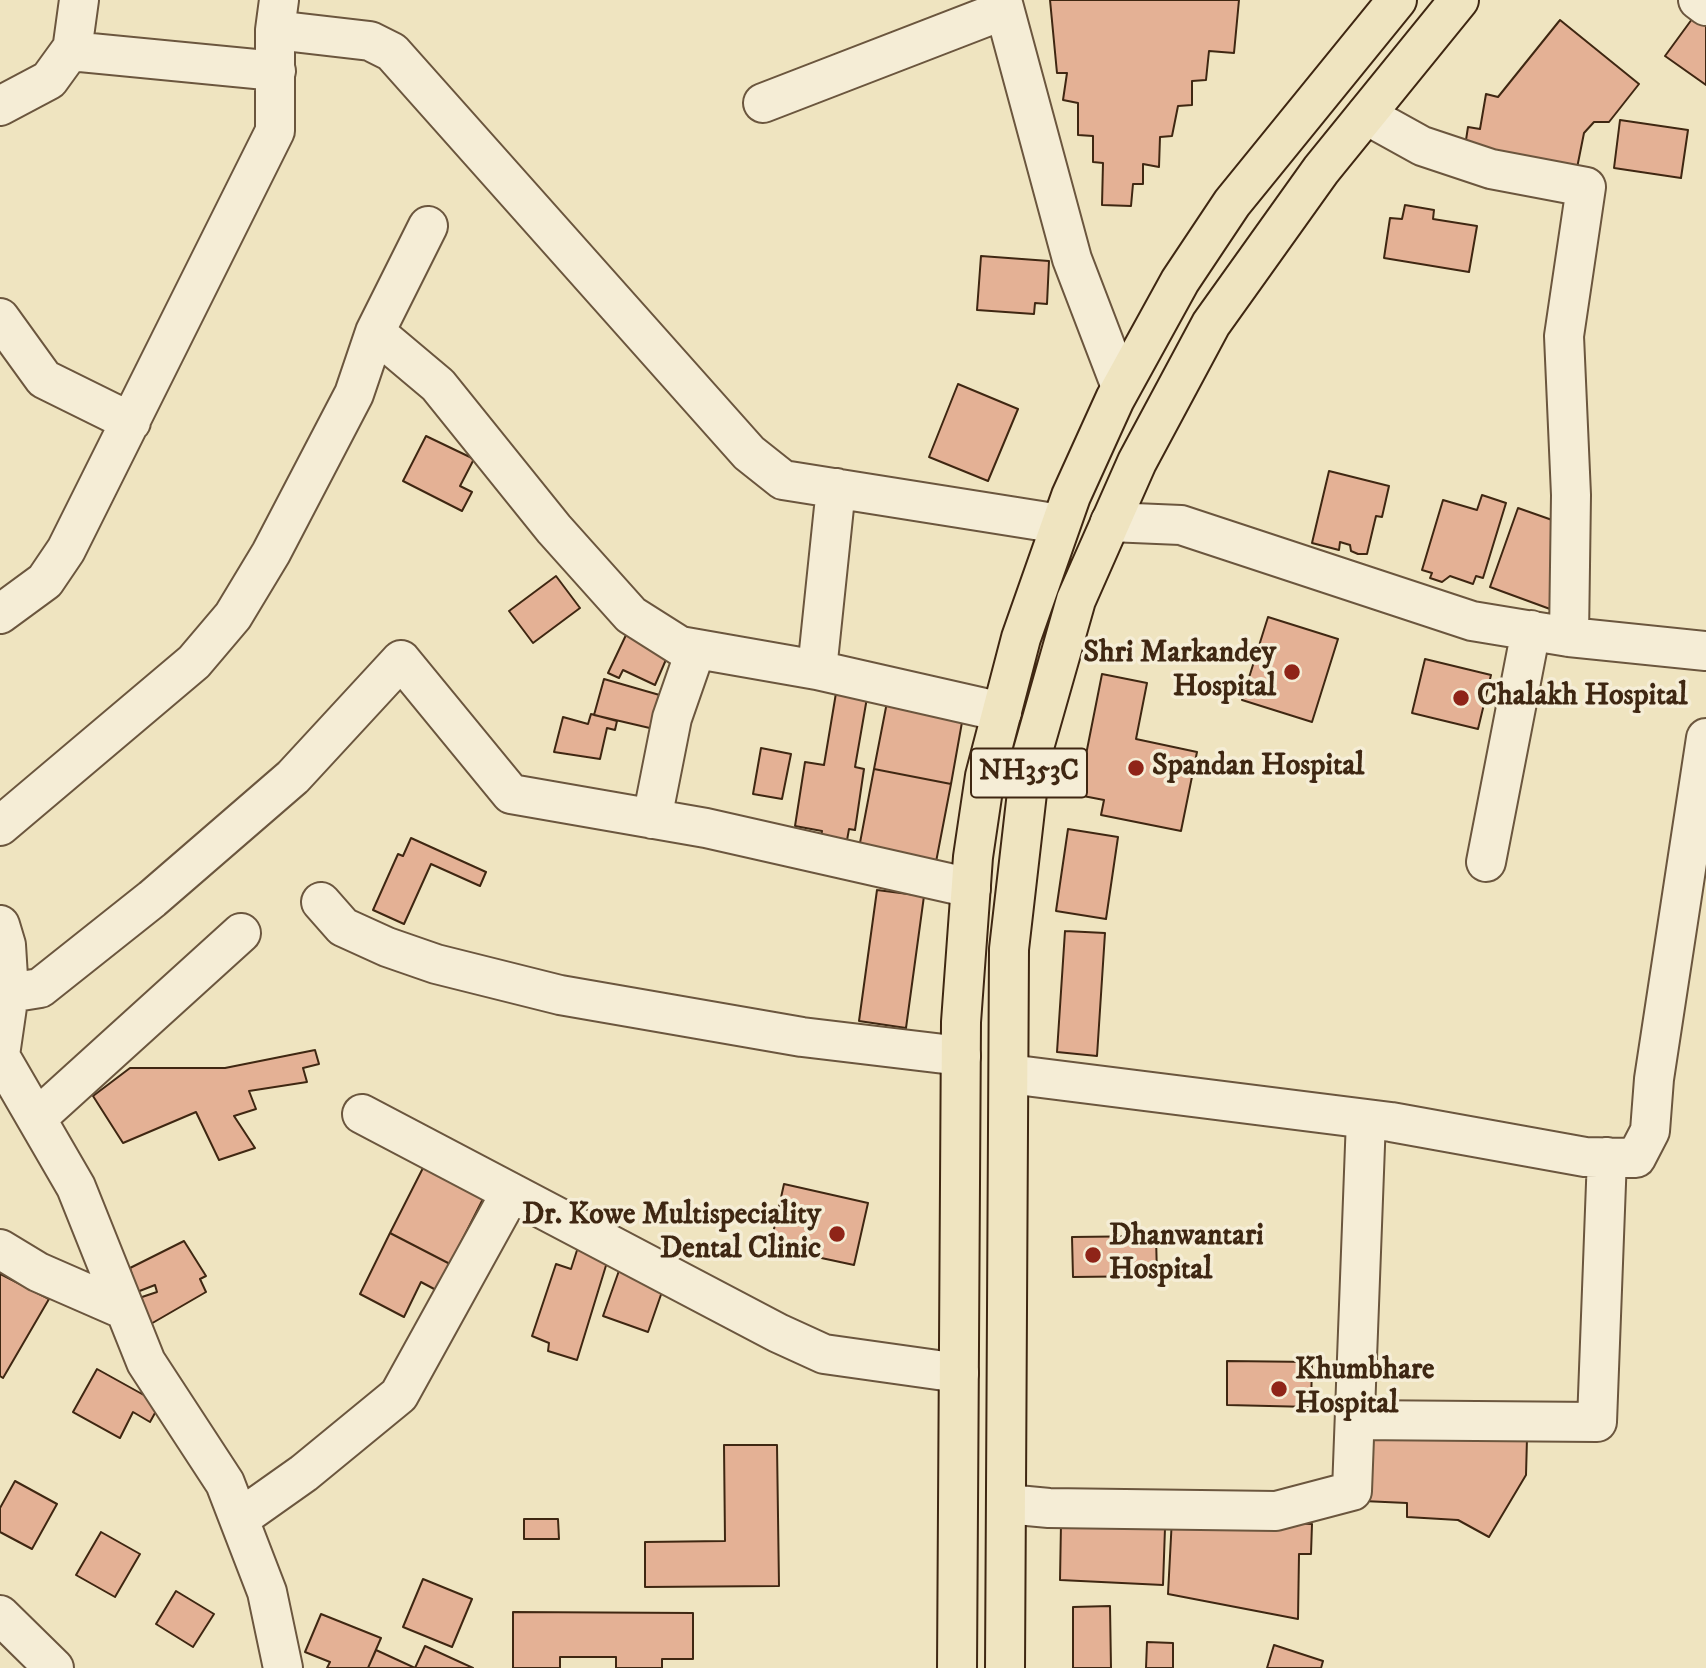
<!DOCTYPE html>
<style>
body{margin:0}
canvas{display:block;background:#efe4c0}
</style>
<canvas width="1706" height="1668"></canvas>
<script>
const context = document.querySelector('canvas').getContext('2d');
context.lineJoin = 'round';
function paint(path, color) {
  context.fillStyle = color;
  context.fill(path, 'evenodd');
}
function toPath(rows) {
  const path = new Path2D();
  for (const r of rows) {
    path.moveTo(r[0], r[1]);
    for (let i = 2; i < r.length; i += 2) path.lineTo(r[i], r[i + 1]);
  }
  return path;
}
function trace(path, color, width, dash) {
  context.strokeStyle = color;
  context.lineWidth = width;
  context.lineCap = dash ? 'butt' : 'round';
  context.setLineDash(dash || []);
  context.stroke(path);
}
function drawText(font, color, halo, rows, align = 'center') {
  context.font = font + ' "IM FELL DW Pica",serif';
  context.lineWidth = 7;
  context.setLineDash([]);
  context.textBaseline = 'middle';
  context.strokeStyle = halo;
  context.fillStyle = color;
  for (const [text, x, y, turn = 0] of rows) {
    context.save();
    context.translate(x, y);
    context.rotate((+turn || 0) * Math.PI / 180);
    context.textAlign = isNaN(turn) ? turn : align;
    if (halo) context.strokeText(text, 0, 0);
    context.fillText(text, 0, 0);
    context.restore();
  }
}
const building = toPath([
 [1050,0,1239,0,1234,53,1209,51,1206,80,1192,81,1192,105,1178,106,1172,136,1160,137,1159,167,1143,164,1143,184,1133,184,1131,206,1102,205,1103,163,1093,162,1093,136,1078,135,1078,103,1063,100,1067,73,1057,73,1050,0],
 [1695,15,1706,23,1706,85,1665,56,1695,15],
 [1560,20,1639,84,1609,122,1594,122,1584,133,1576,173,1464,153,1468,127,1480,129,1486,94,1498,97,1560,20],
 [1620,120,1688,130,1681,178,1614,168,1620,120],
 [1405,205,1434,210,1433,219,1477,226,1469,272,1384,258,1390,218,1402,219,1405,205],
 [981,256,1049,261,1047,304,1035,303,1034,314,977,310,981,256],
 [958,384,1018,409,988,481,929,457,958,384],
 [426,436,474,459,460,486,472,492,462,511,403,481,426,436],
 [1329,471,1389,486,1382,517,1376,516,1367,554,1358,554,1351,551,1350,545,1340,542,1339,550,1312,543,1329,471],
 [1482,495,1506,503,1483,578,1476,576,1473,584,1450,576,1442,582,1430,578,1432,573,1422,570,1443,500,1477,510,1482,495],
 [1518,508,1555,521,1550,609,1490,587,1518,508],
 [556,576,580,608,533,643,509,611,556,576],
 [1268,617,1338,639,1312,722,1242,700,1268,617],
 [626,635,668,655,655,685,623,670,619,678,608,673,626,635],
 [1425,659,1491,675,1478,729,1412,713,1425,659],
 [1102,674,1147,683,1136,739,1197,752,1181,831,1101,815,1104,800,1078,795,1102,674],
 [604,679,663,696,654,729,594,715,604,679],
 [837,687,868,692,855,767,864,769,855,830,849,829,846,846,820,841,822,831,795,826,805,762,824,765,837,687],
 [888,697,964,711,951,784,874,769,888,697],
 [591,714,617,721,615,730,607,728,600,759,554,752,563,717,588,724,591,714],
 [761,748,791,754,782,799,753,794,761,748],
 [874,769,951,784,936,862,859,848,874,769],
 [1068,829,1118,837,1106,919,1056,911,1068,829],
 [411,838,486,872,480,886,431,864,404,924,373,910,398,854,403,856,411,838],
 [877,890,924,896,906,1028,859,1021,877,890],
 [1065,931,1105,933,1097,1056,1057,1052,1065,931],
 [315,1050,319,1064,303,1068,307,1082,249,1091,256,1109,234,1116,255,1148,219,1160,196,1112,123,1143,93,1096,130,1068,225,1068,315,1050],
 [425,1164,485,1195,450,1264,390,1233,425,1164],
 [784,1184,868,1203,854,1265,770,1247,784,1184],
 [390,1233,450,1264,436,1290,421,1282,404,1317,360,1294,390,1233],
 [1156,1236,1157,1276,1073,1277,1072,1237,1156,1236],
 [184,1241,206,1276,200,1279,206,1292,149,1325,139,1298,157,1292,155,1285,137,1292,130,1268,184,1241],
 [579,1244,608,1259,577,1360,548,1351,549,1343,532,1336,556,1264,571,1269,579,1244],
 [621,1265,664,1286,648,1332,603,1316,621,1265],
 [0,1274,49,1299,3,1378,0,1376,0,1274],
 [1227,1361,1312,1362,1311,1407,1227,1405,1227,1361],
 [97,1369,160,1404,150,1422,133,1412,120,1438,73,1412,97,1369],
 [1365,1431,1527,1438,1526,1475,1489,1537,1458,1520,1407,1517,1407,1503,1363,1501,1365,1431],
 [724,1445,777,1445,779,1586,645,1587,645,1542,725,1541,724,1445],
 [15,1481,57,1504,32,1549,0,1532,0,1508,15,1481],
 [1172,1518,1312,1524,1311,1554,1299,1554,1298,1619,1168,1594,1172,1518],
 [524,1519,558,1519,559,1539,524,1539,524,1519],
 [1061,1523,1165,1528,1163,1585,1060,1580,1061,1523],
 [101,1532,140,1554,115,1597,76,1575,101,1532],
 [423,1579,472,1599,452,1647,403,1627,423,1579],
 [176,1591,214,1614,193,1647,156,1624,176,1591],
 [1110,1606,1111,1668,1073,1668,1073,1607,1110,1606],
 [513,1612,693,1613,693,1659,662,1659,662,1668,616,1668,616,1657,560,1657,560,1668,513,1668,513,1612],
 [321,1614,381,1638,368,1668,327,1668,330,1662,305,1652,321,1614],
 [1147,1642,1173,1643,1173,1668,1146,1668,1147,1642],
 [1274,1645,1323,1661,1321,1668,1267,1668,1274,1645],
 [425,1646,473,1668,368,1668,376,1650,415,1668,425,1646]
]);
const minor = toPath([
 [1698,0,1706,6],
 [275,30,370,41,392,52,749,453,783,480,1060,524],
 [72,51,79,0],
 [763,103,1004,10],
 [0,106,49,80,70,51,276,71],
 [1366,115,1422,146,1491,169,1586,187,1564,336,1571,495,1569,637],
 [0,318,44,379,131,422],
 [375,332,438,385,554,529,631,615,680,646,817,670,1002,712],
 [1110,522,1181,525,1472,621,1569,637,1706,651],
 [0,614,45,581,66,550,275,131,275,30,279,0],
 [817,670,836,488],
 [652,819,672,718,696,649],
 [0,826,194,662,233,616,271,553,354,394,375,332,428,226],
 [1486,862,1531,630],
 [321,902,343,927,387,947,436,964,560,995,802,1037,961,1056],
 [0,925,6,945,9,993,0,1055],
 [9,993,40,988,152,899,293,777,401,660,511,794,706,828,971,888],
 [0,1056,76,1187,146,1362,225,1483,267,1592,283,1668],
 [1009,1074,1391,1122,1585,1157,1636,1158,1650,1131,1654,1079,1706,738],
 [362,1114,778,1333,824,1354,959,1373],
 [37,1118,241,933],
 [0,1249,38,1272,125,1310],
 [1355,1420,1597,1422,1607,1157],
 [1006,1504,1049,1508,1276,1511,1352,1491,1366,1119],
 [239,1519,304,1473,399,1395,510,1194],
 [0,1615,54,1668]
]);
const tertiary = toPath([
 [1002,0,1072,259,1121,387]
]);
const trunk = toPath([
 [957,1668,961,1022,973,857,985,776,1021,638,1071,496,1115,399,1180,281,1232,203,1397,0],
 [1005,1668,1009,949,1031,758,1076,600,1137,462,1211,324,1321,170,1459,0]
]);
const markers = [
 [1292,672,9,"#8f2418"],
 [1461,698,9,"#8f2418"],
 [1136,768,9,"#8f2418"],
 [837,1234,9,"#8f2418"],
 [1093,1255,9,"#8f2418"],
 [1279,1389,9,"#8f2418"]
];
const shields = [
 [1029,773,116]
];
const shieldNames = [
 ["NH353C",1029,773]
];
const poiNames = [
 ["Shri Markandey",1276,655,"right"],
 ["Hospital",1276,689,"right"],
 ["Chalakh Hospital",1477,698],
 ["Spandan Hospital",1152,768],
 ["Dr. Kowe Multispeciality",821,1217,"right"],
 ["Dental Clinic",821,1251,"right"],
 ["Dhanwantari",1109,1238],
 ["Hospital",1109,1272],
 ["Khumbhare",1295,1372],
 ["Hospital",1295,1406]
];
paint(building, '#e4b195');
trace(building, '#3f2712', 2);
trace(minor, '#6b563e', 42);
trace(tertiary, '#6b563e', 42);
trace(trunk, '#3f2712', 42);
trace(minor, '#f5edd6', 38);
trace(tertiary, '#f5edd6', 38);
trace(trunk, '#efe4c0', 38);
for (const [x, y, r, color] of markers) {
  const dot = new Path2D();
  dot.arc(x, y, r, 0, 2 * Math.PI);
  context.fillStyle = color;
  context.fill(dot);
  trace(dot, '#f5edd6', 2.5);
}
for (const [x, y, w] of shields) {
  const box = new Path2D();
  box.roundRect(x - w / 2, y - 24.5, w, 49, 5);
  context.fillStyle = '#f5edd6';
  context.fill(box);
  trace(box, '#3f2712', 2);
}
drawText('bold 28px', '#3f2712', null, shieldNames);
drawText('bold 30px', '#3f2712', '#f5edd6', poiNames, 'left');
</script>
